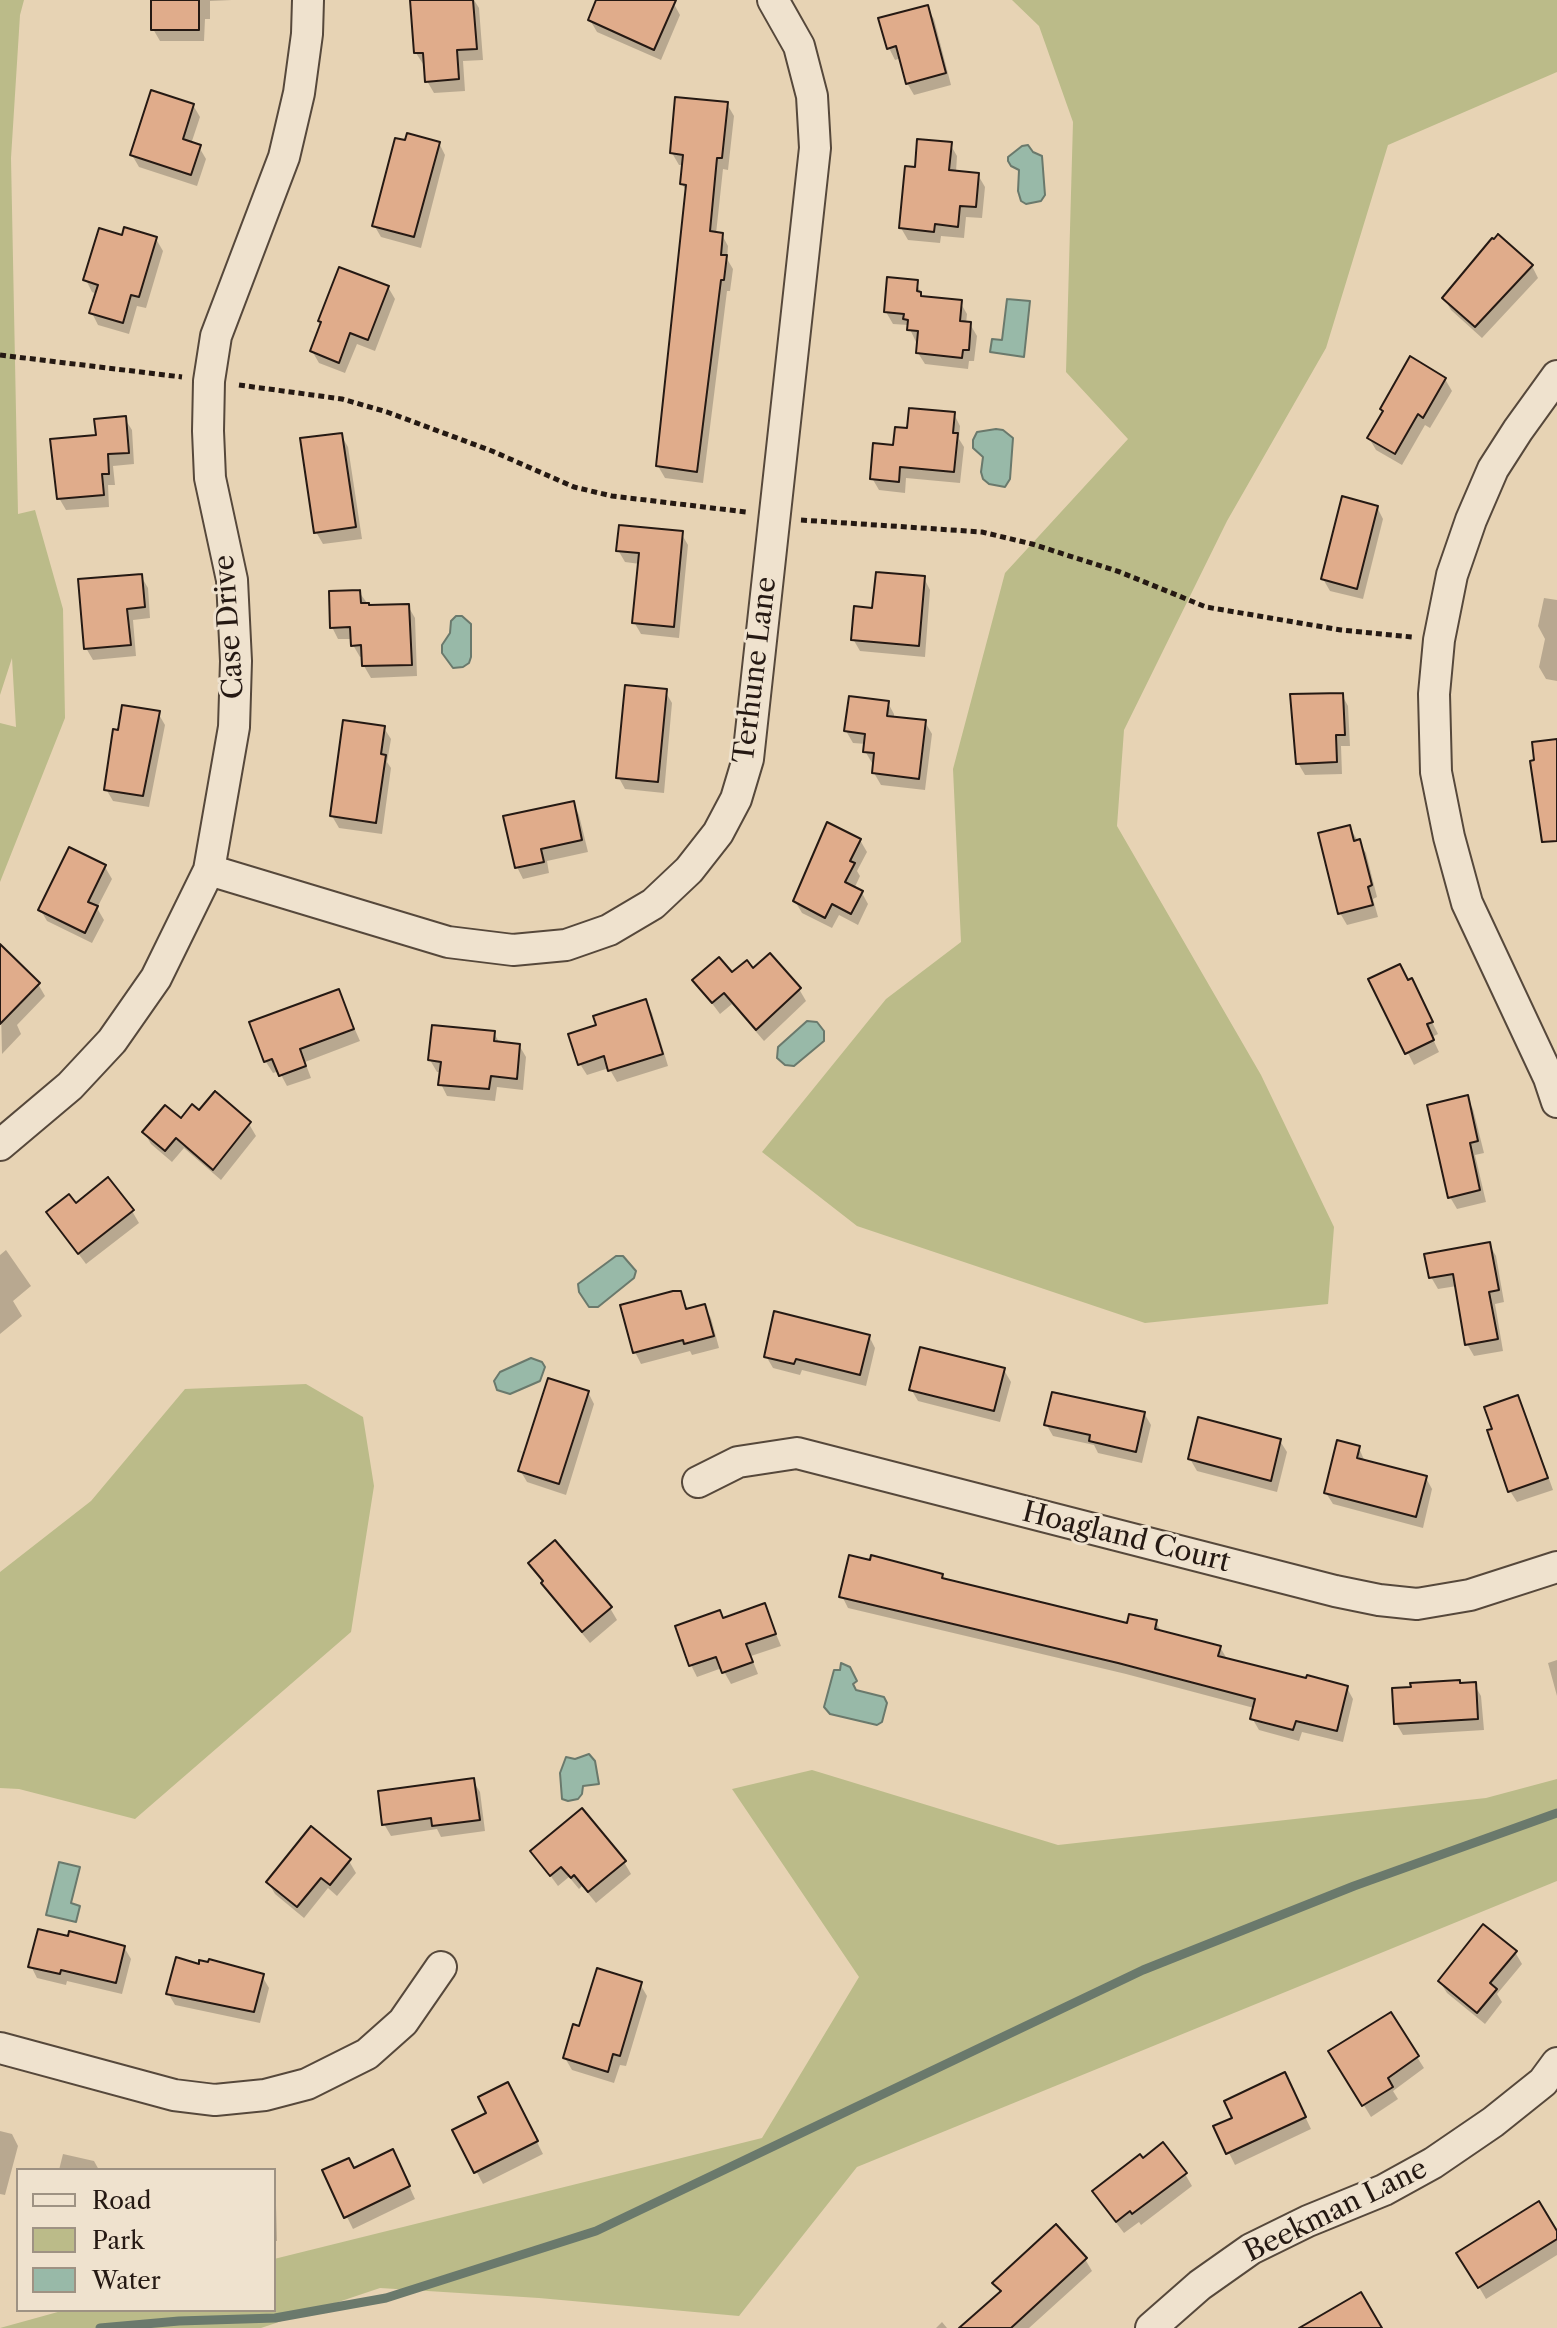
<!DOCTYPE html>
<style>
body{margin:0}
#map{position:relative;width:1557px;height:2328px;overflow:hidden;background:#e7d3b4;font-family:"Libre Caslon Text",serif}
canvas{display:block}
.legend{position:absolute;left:16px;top:2168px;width:260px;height:144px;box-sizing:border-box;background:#efe2ce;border:2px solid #9e9283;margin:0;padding:10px 14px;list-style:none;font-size:24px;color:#251913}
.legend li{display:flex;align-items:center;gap:16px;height:40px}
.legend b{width:40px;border:2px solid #9e9283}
</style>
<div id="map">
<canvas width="1557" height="2328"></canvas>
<ul class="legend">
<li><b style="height:10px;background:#efe2ce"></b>Road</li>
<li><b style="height:22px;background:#bbbb89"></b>Park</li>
<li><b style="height:22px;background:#98b9a8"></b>Water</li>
</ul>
</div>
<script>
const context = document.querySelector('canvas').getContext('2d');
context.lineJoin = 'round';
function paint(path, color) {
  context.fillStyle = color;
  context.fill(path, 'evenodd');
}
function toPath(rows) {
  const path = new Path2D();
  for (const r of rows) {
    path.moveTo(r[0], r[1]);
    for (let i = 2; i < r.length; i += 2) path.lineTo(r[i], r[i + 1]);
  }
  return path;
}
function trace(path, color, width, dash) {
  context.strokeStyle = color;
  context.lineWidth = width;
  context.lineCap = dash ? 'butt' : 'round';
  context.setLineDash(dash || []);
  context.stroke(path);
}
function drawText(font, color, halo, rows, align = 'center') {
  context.font = font + ' "Libre Caslon Text",serif';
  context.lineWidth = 6;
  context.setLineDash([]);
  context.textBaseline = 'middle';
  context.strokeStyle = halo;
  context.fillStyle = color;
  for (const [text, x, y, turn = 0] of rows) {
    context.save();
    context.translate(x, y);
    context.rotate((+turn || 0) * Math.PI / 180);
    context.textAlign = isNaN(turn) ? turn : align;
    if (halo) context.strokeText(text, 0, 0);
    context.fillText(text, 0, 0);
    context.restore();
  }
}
const green = toPath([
 [0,0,24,0,20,15,11,158,18,514,35,510,63,609,65,718,0,882,0,723,16,727,12,658,0,695],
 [1012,0,1557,0,1557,72,1388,145,1326,348,1227,521,1124,730,1117,826,1261,1075,1334,1227,1328,1304,1145,1323,857,1226,762,1152,886,999,961,942,953,769,1005,573,1128,439,1066,372,1073,122,1039,26],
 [306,1384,363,1417,374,1486,351,1632,135,1819,19,1789,0,1788,0,1572,91,1501,185,1389],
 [812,1770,1058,1845,1486,1798,1557,1779,1557,1881,857,2167,739,2316,539,2298,380,2288,261,2328,0,2328,65,2310,274,2310,274,2259,762,2138,859,1977,732,1789]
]);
const water = toPath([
 [1028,145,1033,152,1042,156,1045,195,1041,201,1026,204,1021,201,1018,191,1019,170,1011,166,1008,161,1008,157,1022,146,1028,145],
 [1007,299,1030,301,1024,357,990,352,992,339,1002,340,1007,299],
 [996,429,1003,430,1013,438,1010,479,1005,487,989,484,983,479,981,472,983,457,973,448,973,440,977,432,996,429],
 [456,616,462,616,471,624,471,657,469,663,463,667,453,668,442,653,442,645,450,633,451,621,456,616],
 [807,1021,817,1022,824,1031,824,1041,794,1066,785,1065,777,1058,778,1047,807,1021],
 [616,1256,623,1256,636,1271,634,1278,598,1307,589,1307,579,1292,578,1284,616,1256],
 [531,1358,542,1362,545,1367,540,1381,510,1394,497,1390,494,1381,500,1372,531,1358],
 [841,1663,850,1667,857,1681,853,1684,856,1690,884,1697,887,1703,882,1722,877,1725,830,1714,824,1707,834,1670,840,1670,841,1663],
 [589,1754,595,1761,599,1784,583,1786,582,1794,578,1799,568,1801,562,1799,560,1773,566,1757,575,1759,589,1754],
 [59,1862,80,1867,71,1903,80,1906,76,1922,46,1915,59,1862]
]);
const shadow = toPath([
 [150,0,232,0,210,1,210,19,205,19,204,41,160,41,153,29],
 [412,0,474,0,479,8,483,60,463,61,465,91,434,93,427,81,426,64,423,64,416,53],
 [599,0,665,0,674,4,680,15,661,60,597,32,590,20],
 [927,8,934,19,951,85,914,95,907,83,901,58,895,60,889,48],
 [727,104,734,116,728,170,723,169,716,234,722,235,728,246,727,259,733,269,730,291,727,291,703,483,665,478,658,466,687,192,682,184,684,165,679,165,672,153],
 [193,105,200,117,191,144,199,147,206,159,197,186,139,167,132,155],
 [439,143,445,155,421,248,381,237,374,225],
 [950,144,957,156,956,172,978,175,985,187,982,218,966,217,964,238,941,236,940,243,908,240,901,228,916,169],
 [123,238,156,239,163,251,146,308,137,306,129,334,98,325,92,313,97,294,92,292,86,280],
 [1532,266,1538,278,1482,338,1451,310,1444,298],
 [916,282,923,298,960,302,967,314,966,324,970,324,977,336,974,361,969,361,968,369,925,364,918,353,919,342,916,342,908,325,893,324,886,312],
 [388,287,395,299,375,351,357,344,345,373,319,363,312,351,323,325,320,321],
 [1445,379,1452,391,1430,428,1425,425,1402,465,1376,450,1369,438],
 [954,414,960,426,959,439,964,447,960,483,906,478,905,493,879,490,872,478,909,430],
 [125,419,132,430,134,464,113,466,115,485,108,485,109,507,66,510,59,498,98,437],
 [341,435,348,447,362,539,323,544,316,532],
 [1377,507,1383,519,1363,599,1330,591,1323,579],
 [681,533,688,545,679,638,641,634,634,622,640,564,625,562,618,550],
 [141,576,148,588,150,618,133,620,136,656,93,660,86,648],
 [924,578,930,590,925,657,860,651,853,639,874,610],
 [359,592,370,607,408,606,415,618,417,676,371,678,364,666,364,656,360,657,353,645,353,639,338,639,332,627],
 [1544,598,1557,600,1557,681,1546,679,1539,667,1545,639,1538,626],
 [665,691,672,703,664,793,625,789,619,778],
 [1342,695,1348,706,1350,746,1341,746,1342,774,1305,775,1298,763],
 [888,703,894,714,894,718,925,722,932,734,925,790,881,785,874,773,875,763,872,763,865,751,866,744,853,743,846,731],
 [158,713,165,725,149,807,113,801,106,789],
 [384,728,391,739,387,762,391,768,382,834,339,828,332,816],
 [573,803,579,815,588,852,547,861,549,873,523,879,517,867],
 [1349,827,1366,853,1377,897,1373,899,1378,917,1347,925,1340,913],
 [860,840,867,852,857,871,860,876,854,889,862,893,868,904,858,925,839,915,832,928,802,913,795,901],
 [105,867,112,879,97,908,104,920,92,943,47,921,40,909],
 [0,967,38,984,45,996,17,1025,21,1034,2,1054],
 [752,971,799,989,806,1001,764,1041,732,1004,720,1014,695,981],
 [1371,980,1408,982,1417,992,1438,1034,1432,1037,1439,1052,1414,1065],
 [338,991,360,1041,305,1062,311,1078,287,1086,279,1071,273,1073,266,1062,251,1023],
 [645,1001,652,1013,668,1066,617,1082,609,1068,587,1075,580,1064],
 [494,1033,500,1044,519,1045,526,1057,523,1090,497,1087,495,1101,447,1096,441,1084,442,1072,437,1072,430,1060],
 [1467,1098,1473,1109,1484,1153,1475,1155,1486,1202,1457,1209,1450,1197],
 [200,1113,249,1124,256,1136,221,1180,184,1148,172,1162,151,1144,144,1132],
 [75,1206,132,1211,139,1223,86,1264,48,1213],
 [1489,1244,1496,1256,1504,1302,1495,1304,1503,1351,1474,1356,1467,1344,1457,1286,1438,1289,1431,1277],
 [6,1250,31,1286,13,1301,22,1316,0,1334,0,1255],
 [680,1293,688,1310,704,1306,711,1318,719,1348,692,1355,690,1351,641,1364,635,1352],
 [869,1336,875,1348,866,1386,802,1370,800,1375,773,1368,766,1356],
 [1004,1370,1011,1382,1000,1422,918,1401,911,1389],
 [588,1392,594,1404,566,1495,527,1482,520,1470],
 [1517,1397,1524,1409,1553,1490,1517,1502,1510,1491,1494,1430],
 [1144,1413,1151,1425,1142,1463,1098,1453,1094,1445,1053,1436,1046,1424],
 [1280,1441,1287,1452,1277,1492,1197,1471,1190,1459],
 [1359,1448,1365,1462,1426,1478,1432,1489,1423,1528,1333,1504,1326,1493],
 [531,1564,610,1608,617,1620,590,1643,550,1595],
 [941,1576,944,1580,1129,1625,1156,1622,1162,1633,1220,1647,1227,1659,1307,1681,1347,1688,1353,1699,1343,1742,1302,1732,1299,1741,1259,1730,1252,1718,1254,1708,1126,1674,848,1608,842,1596],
 [764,1605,781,1646,751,1656,758,1674,731,1684,722,1668,697,1677,691,1665,723,1620],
 [1557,1660,1557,1696,1548,1663],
 [1474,1684,1481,1696,1484,1730,1403,1735,1396,1723,1413,1689],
 [473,1781,480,1792,485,1831,441,1837,437,1829,391,1836,384,1824],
 [532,1851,624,1862,631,1874,596,1903,582,1886,579,1889,569,1877,558,1886],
 [349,1861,356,1873,337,1896,328,1888,304,1918,275,1894,268,1882],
 [124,1947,131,1959,122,1994,67,1981,66,1985,37,1978,31,1966],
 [1515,1952,1522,1964,1497,1994,1502,2002,1485,2024,1447,1993,1440,1982],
 [200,1966,262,1976,269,1988,260,2023,175,2005,168,1993],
 [640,1984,647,1996,626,2066,620,2065,614,2083,572,2070,565,2058,581,2029],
 [1331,2052,1417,2057,1424,2068,1393,2091,1398,2099,1371,2117],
 [1291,2087,1311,2129,1235,2165,1216,2127],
 [514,2096,543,2154,483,2184,455,2131,489,2114],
 [0,2131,12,2134,18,2146,5,2195,0,2194],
 [63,2154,94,2161,99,2170,59,2170],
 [399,2164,415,2199,353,2229,324,2171],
 [1185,2174,1192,2186,1141,2225,1139,2222,1124,2233,1101,2203],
 [274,2201,276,2205,277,2241,274,2241],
 [1557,2235,1557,2255,1486,2299,1459,2253],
 [1085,2259,1092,2271,1029,2328,962,2328,1001,2294,995,2283],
 [942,2322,947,2328,936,2328]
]);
const stream = toPath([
 [100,2328,179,2321,275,2318,386,2298,596,2231,1143,1970,1354,1886,1557,1813]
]);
const building = toPath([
 [151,0,199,0,199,30,151,30,151,0],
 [410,0,473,0,477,49,457,50,459,79,425,82,423,53,414,53,410,0],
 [596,0,676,0,654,50,588,20,596,0],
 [928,5,946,73,906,84,896,46,887,49,878,18,928,5],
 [151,90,194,104,183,139,201,145,191,175,130,155,151,90],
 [675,97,728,102,722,158,717,158,710,231,723,233,721,255,727,255,724,280,721,280,697,472,656,466,686,185,680,184,683,155,670,153,675,97],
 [407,133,440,142,414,237,372,226,395,138,405,140,407,133],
 [917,139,952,142,949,170,979,173,976,207,960,206,958,227,935,224,934,232,899,228,905,166,915,167,917,139],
 [124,227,157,237,139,297,131,295,123,323,89,313,98,285,83,280,99,228,122,235,124,227],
 [1498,234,1533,265,1475,327,1442,298,1492,238,1494,239,1498,234],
 [339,267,389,286,368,340,350,333,339,363,310,351,321,322,318,321,339,267],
 [887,277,918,280,917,291,921,292,921,296,962,300,960,321,971,322,969,350,963,350,962,358,916,353,918,331,907,330,908,320,903,319,904,314,884,312,887,277],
 [1410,356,1446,378,1423,418,1418,414,1395,454,1367,438,1383,411,1380,409,1410,356],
 [909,408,955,412,953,433,958,433,954,472,900,467,899,482,870,479,873,443,893,445,895,427,907,428,909,408],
 [126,416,129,453,108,454,109,474,102,474,104,495,57,499,50,439,96,435,94,419,126,416],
 [342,433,356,527,314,533,300,438,342,433],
 [1342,496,1378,506,1357,589,1321,579,1342,496],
 [619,525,683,531,674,627,632,623,639,553,616,551,619,525],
 [876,572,925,576,919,646,851,640,854,606,872,608,876,572],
 [142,574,145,607,127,609,131,645,84,649,78,579,142,574],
 [360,590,361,603,369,603,369,605,409,604,412,665,362,666,361,645,351,646,350,627,330,628,329,591,360,590],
 [625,685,667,689,658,782,616,778,625,685],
 [1343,693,1345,735,1336,735,1337,762,1296,764,1290,694,1343,693],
 [849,696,889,701,887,716,926,720,919,779,872,773,874,753,863,752,865,734,844,731,849,696],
 [122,705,160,711,143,796,104,790,113,729,118,730,122,705],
 [343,720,385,726,381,754,386,755,376,823,330,816,343,720],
 [1557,739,1557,841,1542,842,1530,761,1534,760,1532,742,1557,739],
 [574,801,582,840,541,849,544,862,515,868,503,816,574,801],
 [827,822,861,839,850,861,855,863,845,882,863,891,851,914,832,904,825,918,793,901,827,822],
 [1350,825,1354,841,1360,839,1372,885,1368,887,1373,905,1338,914,1318,833,1350,825],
 [69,847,106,865,88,902,98,906,85,933,38,910,69,847],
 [0,944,40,983,0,1024,0,944],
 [770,953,801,988,756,1030,724,993,712,1003,692,980,719,957,732,972,747,960,753,968,770,953],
 [1400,964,1408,980,1412,978,1433,1022,1427,1024,1434,1040,1405,1054,1368,979,1400,964],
 [339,989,354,1029,300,1049,306,1066,279,1076,272,1059,264,1062,249,1022,339,989],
 [646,999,663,1054,608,1071,604,1056,578,1065,568,1034,596,1025,593,1016,646,999],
 [432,1025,495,1031,494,1041,520,1044,517,1079,491,1076,489,1089,438,1085,441,1062,428,1060,432,1025],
 [215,1091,251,1122,213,1170,176,1138,165,1151,142,1132,165,1105,181,1118,192,1104,199,1110,215,1091],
 [1468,1095,1478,1141,1470,1143,1480,1190,1448,1198,1427,1105,1468,1095],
 [108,1177,134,1210,78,1254,46,1212,69,1194,76,1203,108,1177],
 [1490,1242,1499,1290,1489,1292,1498,1339,1465,1345,1453,1274,1429,1278,1424,1254,1490,1242],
 [673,1291,681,1291,686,1309,705,1304,714,1336,684,1344,683,1340,633,1353,620,1305,673,1291],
 [774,1311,870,1335,860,1375,796,1359,794,1364,764,1357,774,1311],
 [920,1347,1005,1368,994,1411,909,1390,920,1347],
 [548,1378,589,1391,559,1484,518,1471,548,1378],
 [1052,1392,1145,1412,1136,1452,1089,1441,1090,1435,1044,1425,1052,1392],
 [1518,1395,1548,1478,1508,1492,1487,1430,1492,1429,1484,1407,1518,1395],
 [1198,1417,1281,1439,1271,1481,1188,1459,1198,1417],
 [1337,1440,1360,1446,1357,1458,1427,1476,1416,1517,1324,1493,1337,1440],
 [555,1540,612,1607,582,1632,541,1583,543,1581,528,1563,555,1540],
 [849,1555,870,1560,871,1555,943,1574,942,1578,1127,1623,1129,1614,1157,1620,1155,1629,1221,1646,1218,1656,1306,1678,1307,1675,1348,1686,1337,1731,1296,1721,1293,1730,1250,1719,1255,1699,1118,1663,839,1597,849,1555],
 [765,1603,776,1634,746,1644,753,1662,722,1673,716,1657,689,1666,675,1626,720,1610,723,1618,765,1603],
 [1460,1680,1460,1683,1476,1682,1478,1719,1394,1724,1392,1688,1411,1687,1410,1683,1460,1680],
 [474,1778,480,1820,432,1826,431,1818,382,1825,378,1791,474,1778],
 [582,1808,626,1861,588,1892,574,1875,571,1878,561,1867,550,1876,530,1851,582,1808],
 [311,1826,351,1859,330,1885,321,1878,297,1907,266,1882,311,1826],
 [1483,1924,1517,1951,1490,1983,1497,1989,1477,2013,1438,1981,1483,1924],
 [38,1929,68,1936,69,1931,125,1946,116,1983,61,1970,60,1974,28,1967,38,1929],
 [176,1957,199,1964,199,1960,208,1962,209,1959,264,1974,254,2012,166,1994,176,1957],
 [597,1968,642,1982,620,2056,613,2054,608,2072,563,2058,573,2024,579,2026,597,1968],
 [1391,2012,1419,2056,1388,2078,1393,2087,1362,2106,1328,2051,1391,2012],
 [1285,2072,1306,2117,1226,2154,1213,2126,1232,2118,1224,2101,1285,2072],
 [508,2082,538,2141,474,2173,452,2130,486,2113,478,2097,508,2082],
 [1163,2142,1187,2173,1132,2214,1130,2211,1116,2222,1092,2191,1140,2154,1143,2158,1163,2142],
 [393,2149,410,2186,344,2218,322,2170,349,2158,354,2168,393,2149],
 [1539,2201,1557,2231,1557,2239,1478,2288,1456,2253,1539,2201],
 [1056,2224,1087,2258,1011,2328,959,2328,1001,2291,992,2283,1056,2224],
 [1361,2292,1382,2328,1299,2328,1361,2292]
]);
const path = toPath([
 [0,355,182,377],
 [239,385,342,399,387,412,492,451,574,487,612,496,746,512],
 [801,520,982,532,1032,544,1120,572,1206,607,1341,630,1412,637]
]);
const minor = toPath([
 [1557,376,1518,430,1493,469,1471,520,1452,575,1439,640,1434,694,1436,772,1449,837,1467,903,1549,1078,1557,1102],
 [209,870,448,942,513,950,566,945,609,930,653,904,689,870,718,833,736,799,748,759,815,148,812,96,799,46,773,0],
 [0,1145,70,1086,112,1041,156,978,209,870,234,727,236,661,232,580,210,478,208,431,209,381,216,336,284,157,299,93,307,34,308,0],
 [698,1482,738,1462,797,1453,1335,1591,1379,1600,1417,1604,1470,1595,1557,1567],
 [0,2048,174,2095,215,2100,265,2095,307,2084,367,2054,403,2022,441,1967],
 [1151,2328,1200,2285,1251,2249,1308,2221,1384,2190,1433,2163,1493,2122,1543,2082,1557,2063]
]);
const streetNames = [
 ["Case Drive",230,627,-94],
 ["Terhune Lane",756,670,-83],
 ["Hoagland Court",1126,1538,14],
 ["Beekman Lane",1336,2211,-26]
];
paint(green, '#bbbb89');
paint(water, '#98b9a8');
trace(water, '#6a796c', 2);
paint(shadow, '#0003');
trace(stream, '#6a796c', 9);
paint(building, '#e0ac8b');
trace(building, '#251913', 2);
trace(minor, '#56483b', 34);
trace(path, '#251913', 5, [6, 4]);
trace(minor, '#efe2ce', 30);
drawText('28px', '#251913', '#efe2ce', streetNames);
</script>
